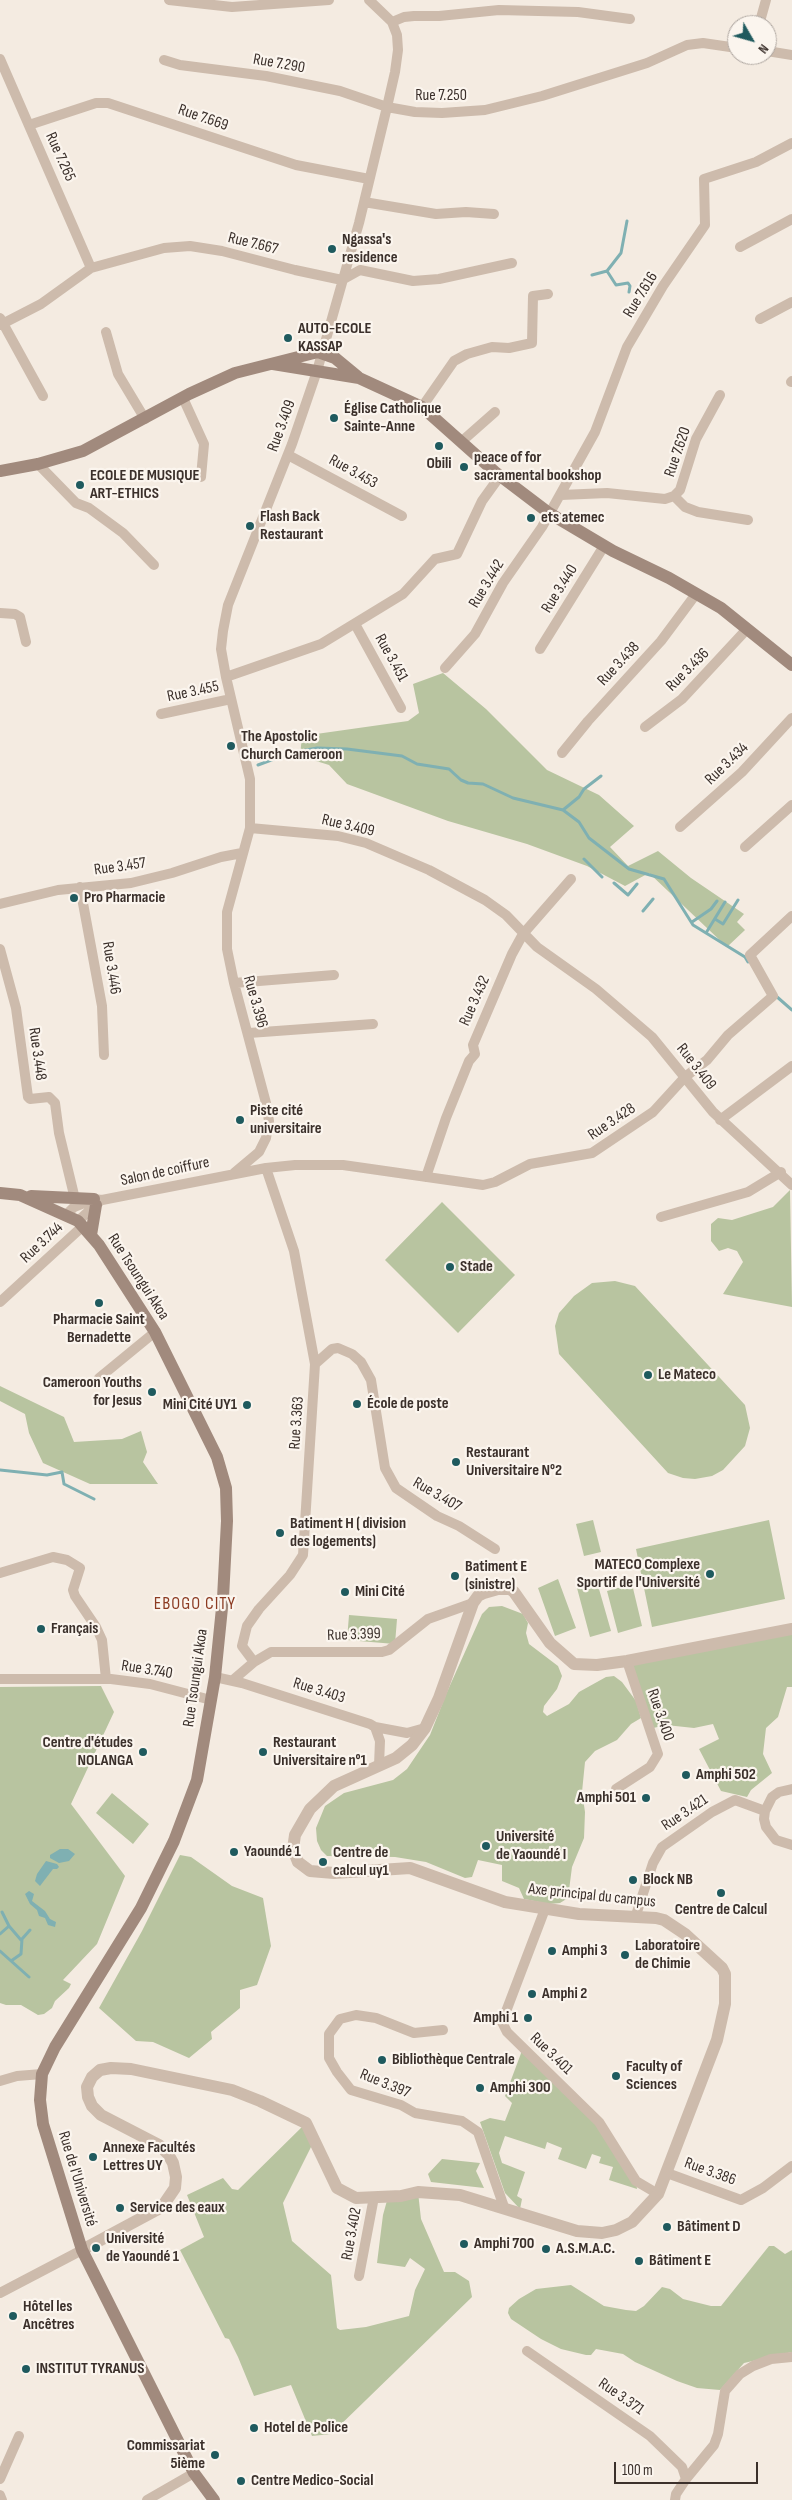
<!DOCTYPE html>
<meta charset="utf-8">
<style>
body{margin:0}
#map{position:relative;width:792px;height:2500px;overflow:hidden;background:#f4ebe1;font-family:"Sofia Sans Condensed",sans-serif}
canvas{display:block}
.north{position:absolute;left:727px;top:15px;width:50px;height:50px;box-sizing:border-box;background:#fbf5ee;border:1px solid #aea6a0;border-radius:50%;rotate:128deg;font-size:14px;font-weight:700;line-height:20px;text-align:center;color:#3b302b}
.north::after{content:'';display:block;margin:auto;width:18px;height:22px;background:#1f5a5e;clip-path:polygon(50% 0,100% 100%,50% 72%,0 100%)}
.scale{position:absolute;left:614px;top:2462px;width:144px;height:22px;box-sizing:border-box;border:2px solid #3b302b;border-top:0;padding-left:6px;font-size:15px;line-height:18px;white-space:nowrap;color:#3b302b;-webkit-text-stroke:4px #fbf5ee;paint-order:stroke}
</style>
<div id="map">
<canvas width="792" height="2500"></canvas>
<div class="north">N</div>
<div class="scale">100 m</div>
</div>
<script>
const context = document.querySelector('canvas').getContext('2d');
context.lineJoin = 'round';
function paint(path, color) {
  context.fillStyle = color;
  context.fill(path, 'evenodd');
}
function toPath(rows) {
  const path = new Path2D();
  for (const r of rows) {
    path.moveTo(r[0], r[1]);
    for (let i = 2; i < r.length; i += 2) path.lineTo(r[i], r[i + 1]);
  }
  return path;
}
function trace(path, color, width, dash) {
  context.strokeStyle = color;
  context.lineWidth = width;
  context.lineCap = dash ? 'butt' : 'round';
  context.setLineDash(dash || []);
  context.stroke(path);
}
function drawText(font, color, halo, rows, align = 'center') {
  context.font = font + ' "Sofia Sans Condensed",sans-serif';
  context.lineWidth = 4.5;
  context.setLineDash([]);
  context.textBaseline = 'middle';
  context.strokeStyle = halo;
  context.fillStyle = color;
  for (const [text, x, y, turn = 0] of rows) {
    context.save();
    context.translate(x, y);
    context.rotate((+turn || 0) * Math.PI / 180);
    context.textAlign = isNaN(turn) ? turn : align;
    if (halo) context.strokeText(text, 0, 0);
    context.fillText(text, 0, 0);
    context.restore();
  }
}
const green = toPath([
 [443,673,486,709,547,770,599,795,634,826,610,847,628,866,658,851,691,878,744,914,737,922,745,930,727,947,649,873,625,886,587,866,527,844,448,821,347,784,329,765,300,756,302,736,408,721,419,713,413,684],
 [790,1190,792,1307,723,1294,743,1262,737,1251,728,1248,719,1251,711,1241,711,1224,718,1218,732,1220,773,1207],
 [442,1202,515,1275,458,1333,385,1260],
 [615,1281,635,1286,745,1405,750,1428,745,1446,723,1470,712,1476,695,1479,683,1478,668,1473,559,1354,555,1326,559,1313,574,1296,592,1283],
 [0,1386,64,1417,74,1442,122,1439,141,1431,147,1452,143,1462,158,1484,90,1484,43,1463,29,1433,25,1414,0,1401],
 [593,1520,601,1552,584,1556,576,1524],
 [769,1520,785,1599,652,1627,636,1549],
 [558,1579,576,1628,555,1636,538,1588],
 [597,1582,611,1631,590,1637,577,1588],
 [632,1584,642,1626,618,1633,607,1591],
 [502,1606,523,1614,528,1623,526,1633,529,1644,558,1666,562,1676,557,1689,544,1706,543,1712,547,1716,569,1704,579,1692,606,1677,614,1676,622,1682,636,1701,641,1718,631,1724,617,1740,595,1751,585,1762,582,1792,585,1812,584,1838,572,1867,568,1898,560,1903,549,1904,524,1899,519,1888,502,1881,502,1865,478,1860,472,1877,465,1878,426,1862,395,1857,327,1856,321,1850,317,1841,316,1828,325,1806,344,1793,393,1780,407,1769,430,1735,447,1692,482,1614,489,1607],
 [349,1615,397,1619,395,1644,347,1640],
 [792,1629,792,1687,787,1687,778,1717,766,1728,763,1754,772,1773,751,1790,747,1797,721,1791,699,1749,719,1739,713,1724,694,1728,666,1725,649,1729,627,1661],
 [101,1686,114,1712,71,1804,125,1876,97,1944,63,1980,71,1984,69,1988,55,2001,52,2008,44,2014,38,2015,21,2005,6,2005,0,2003,0,1687],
 [112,1793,149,1824,133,1844,96,1813],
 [180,1855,191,1857,232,1886,263,1898,271,1946,257,1985,240,1990,240,2008,211,2032,212,2039,189,2058,153,2042,136,2041,99,2008,142,1931],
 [523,2048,599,2122,636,2181,637,2189,609,2180,613,2167,599,2163,601,2157,592,2154,586,2169,558,2159,562,2148,547,2142,545,2149,505,2136,499,2153,502,2163,525,2172,517,2196,522,2199,520,2209,505,2193,480,2122,490,2118,505,2121,512,2103,505,2096],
 [306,2123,314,2141,283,2203,292,2241,331,2275,337,2328,340,2330,366,2327,409,2316,415,2290,425,2269,410,2258,405,2267,377,2263,383,2215,388,2197,418,2192,421,2219,444,2272,455,2272,469,2281,472,2297,331,2434,312,2436,291,2385,254,2396,238,2357,229,2339,225,2338,180,2250,204,2237,187,2195,223,2178,232,2189,238,2190],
 [442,2159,480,2163,476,2171,484,2188,431,2182,428,2174],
 [769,2246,774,2246,785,2254,792,2250,792,2352,744,2363,720,2390,697,2388,677,2381,635,2362,623,2354,596,2349,591,2355,586,2355,561,2349,541,2339,511,2319,508,2313,509,2308,519,2299,536,2289,571,2285,604,2306,626,2310,636,2311,644,2306,662,2287,670,2289,683,2299,711,2306,721,2306]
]);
const water = toPath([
 [60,1849,68,1849,75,1854,69,1861,59,1863,50,1858,50,1855],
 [46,1861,57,1864,59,1867,57,1869,53,1869,40,1886,35,1881,37,1874],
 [29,1891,34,1894,32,1901,45,1911,50,1919,56,1922,55,1927,48,1925,45,1918,39,1916,37,1910,30,1904,25,1894]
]);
const stream = toPath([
 [607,271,616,285,628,283,630,286,629,292],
 [592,275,607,271,621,253,627,221],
 [258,765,290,753,317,748,347,749,402,756,417,764,449,769,461,780,468,783,483,784,513,798,563,810,579,822,589,838,629,869,664,879,693,925,745,957,748,962],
 [563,810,579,797,584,789,601,776],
 [584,859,602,877],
 [614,883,628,895,637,884],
 [643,911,653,899],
 [715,919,723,924,738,900],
 [692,922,711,909,717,901],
 [706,933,725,902],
 [776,996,792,1010],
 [0,1470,47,1475,62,1472,64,1484,94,1499],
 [2,1912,9,1926,21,1940],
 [0,1934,9,1926],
 [0,1951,29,1977],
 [11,1961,21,1954,22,1939,30,1930]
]);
const minor = toPath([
 [169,0,232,7,329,0],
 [392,22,404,17,414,16,439,16,499,10,578,12,630,19],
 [759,25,766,0],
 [767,51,792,55],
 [0,59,91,268],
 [164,60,180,65,266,76,340,91,387,107,415,112,442,113,485,110,542,96,647,63,687,45,703,43,737,48],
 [29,125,96,103,108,103,296,165,369,179],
 [364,202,436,214,466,212,494,214],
 [740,247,792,219],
 [0,318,43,396],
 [760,319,792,302],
 [0,325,41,304,91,268,164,248,190,246,222,251,295,270,342,280,360,270,413,281,439,279,512,263],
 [106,332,118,374,145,419],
 [791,382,792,381],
 [183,398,204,444,201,477],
 [422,407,454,361,467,354,492,347,509,348,532,343,533,296,548,294],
 [461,442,495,412],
 [288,455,402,516],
 [38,464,76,503,89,508,123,533,154,565],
 [561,495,607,493,665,499,674,496,680,490,696,439,720,395],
 [674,496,685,507,698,512,748,520],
 [0,613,15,614,20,617,26,642],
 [355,624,401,708],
 [540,649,604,546],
 [445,668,475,634,503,583,542,527,595,432,627,347,663,286,705,225,704,179,756,162,792,143],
 [226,677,321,644,403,594,435,559,457,554,482,501,500,476],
 [161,714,231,699],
 [645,727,682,699,747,629],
 [562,753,588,721,661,641,696,594],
 [680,827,742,772,792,718],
 [250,828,338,836,366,843,429,870,485,900,506,915,537,947,596,989,652,1037,713,1112,792,1185],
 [745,847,792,805],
 [80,887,102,1006,104,1055],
 [0,904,58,890,131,883,172,873,221,857,242,853],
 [0,949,16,1008,28,1097,30,1099,49,1097,55,1103,59,1133,75,1199],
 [234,983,334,975],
 [249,1033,373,1024],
 [720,1120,792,1066],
 [234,1173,259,1152,266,1138,269,1121,266,1103,234,983,227,949,227,912,250,828,250,779,226,677,221,649,223,631,228,605,292,444,317,371,359,223,387,107,395,72,398,50,397,35,392,22,369,0],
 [426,1177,446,1118,469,1061,475,1054,473,1045,512,954,523,934,571,879],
 [66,1215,74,1207,94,1199,102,1200,266,1168,295,1165,343,1165,483,1185,495,1182,530,1164,592,1153,653,1112,685,1077,707,1060,728,1035,773,996,750,955,792,916],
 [661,1217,748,1192,781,1172],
 [78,1221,99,1202],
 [0,1302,83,1226],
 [315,1364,332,1349,338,1348,352,1354,361,1362,371,1380,385,1468,396,1488,437,1516,459,1526,495,1549],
 [99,1378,155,1332],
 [0,1573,53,1557,67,1560,80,1568,73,1590,75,1596,96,1627,102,1640,106,1679],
 [254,1662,242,1646,247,1626,259,1609,290,1575,303,1555,315,1364,294,1251,266,1168],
 [215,1677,242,1683,370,1724,375,1727,380,1741,379,1765],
 [0,1679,111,1679,150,1684,211,1700],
 [233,1680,254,1662,271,1652,382,1652,389,1650,428,1619,473,1603],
 [375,1727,407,1733,425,1728],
 [616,1789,650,1767,658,1754,627,1661],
 [792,1789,779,1792,772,1797,765,1811,764,1819,766,1827,776,1840,792,1845],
 [545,1909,502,2022,507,2032,599,2122,636,2181,658,2194],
 [636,1915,653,1863,662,1847,712,1812,735,1800,765,1811],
 [443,2030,414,2033,376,2018,356,2015,340,2019,329,2034,329,2058,337,2072,351,2090,401,2105,415,2113,462,2121,478,2132,504,2207],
 [0,2081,17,2076,42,2074],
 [667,2173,741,2200,763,2188,792,2166],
 [359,2276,374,2197],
 [0,2293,82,2250],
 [527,2351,650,2436,682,2467,686,2479],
 [0,2479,19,2436],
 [0,2495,2,2500],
 [147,2500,194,2473],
 [675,2500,676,2494,686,2479,714,2445,718,2434,725,2391,740,2374,753,2366,771,2359,792,2357]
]);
const tertiary = toPath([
 [82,2250,162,2207,175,2188,176,2177,173,2163,168,2154,159,2145,101,2115,92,2106,88,2097,87,2087,92,2077,100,2070,111,2068,131,2069,232,2090,260,2101,306,2123,337,2188,356,2198,401,2196,418,2192,460,2195,577,2231,602,2233,616,2230,632,2222,658,2194,717,2040,725,2004,725,1974,722,1968,685,1934,664,1920,656,1918,579,1914,505,1902,410,1868,334,1873,310,1871,298,1862,293,1849,295,1835,310,1809,334,1786,396,1758,412,1745,425,1728,439,1698,473,1603,478,1596,484,1593,498,1589,510,1589,514,1592,550,1643,574,1664,597,1665,627,1661,792,1629]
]);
const secondary = toPath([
 [273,364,359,378,422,407,495,472,549,513,613,551,669,578,721,608,792,665],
 [0,471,38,464,83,451,189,394,235,373,318,352,335,358,358,377],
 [0,1193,20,1195,78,1221,99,1245,155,1332,217,1457,226,1488,227,1521,223,1598,215,1677,197,1780,174,1841,141,1908,55,2047,42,2074,40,2100,43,2124,82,2250,194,2473,214,2500],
 [31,1196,94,1199],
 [91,1235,96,1205]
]);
const markers = [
 [332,249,5,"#1f5a5e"],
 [288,338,5,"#1f5a5e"],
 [334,418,5,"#1f5a5e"],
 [439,446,5,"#1f5a5e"],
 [464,467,5,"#1f5a5e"],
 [80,485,5,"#1f5a5e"],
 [531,518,5,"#1f5a5e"],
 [250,526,5,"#1f5a5e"],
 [231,746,5,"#1f5a5e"],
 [74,898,5,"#1f5a5e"],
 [240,1120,5,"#1f5a5e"],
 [450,1267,5,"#1f5a5e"],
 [99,1303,5,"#1f5a5e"],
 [648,1375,5,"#1f5a5e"],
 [152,1392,5,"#1f5a5e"],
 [357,1404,5,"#1f5a5e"],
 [247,1405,5,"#1f5a5e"],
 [456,1462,5,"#1f5a5e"],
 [280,1533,5,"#1f5a5e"],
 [710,1574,5,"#1f5a5e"],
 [455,1576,5,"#1f5a5e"],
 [345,1592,5,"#1f5a5e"],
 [41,1629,5,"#1f5a5e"],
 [143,1752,5,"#1f5a5e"],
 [263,1752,5,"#1f5a5e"],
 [686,1775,5,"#1f5a5e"],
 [646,1798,5,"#1f5a5e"],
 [486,1846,5,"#1f5a5e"],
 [234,1852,5,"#1f5a5e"],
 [323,1862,5,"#1f5a5e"],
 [633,1880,5,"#1f5a5e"],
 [721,1893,5,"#1f5a5e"],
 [552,1951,5,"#1f5a5e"],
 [625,1955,5,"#1f5a5e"],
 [532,1994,5,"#1f5a5e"],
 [528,2018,5,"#1f5a5e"],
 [382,2060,5,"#1f5a5e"],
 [616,2076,5,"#1f5a5e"],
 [480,2088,5,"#1f5a5e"],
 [93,2157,5,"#1f5a5e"],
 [120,2208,5,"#1f5a5e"],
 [667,2227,5,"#1f5a5e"],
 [464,2244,5,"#1f5a5e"],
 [96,2248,5,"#1f5a5e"],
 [546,2249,5,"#1f5a5e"],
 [639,2261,5,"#1f5a5e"],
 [13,2316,5,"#1f5a5e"],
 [26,2369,5,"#1f5a5e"],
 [254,2428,5,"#1f5a5e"],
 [215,2455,5,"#1f5a5e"],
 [241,2481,5,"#1f5a5e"]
];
const streetNames = [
 ["Rue 7.290",279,64,10],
 ["Rue 7.250",441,96],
 ["Rue 7.669",203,118,19],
 ["Rue 7.265",60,157,66],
 ["Rue 7.667",253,244,14],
 ["Rue 7.616",641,295,-58],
 ["Rue 3.409",282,426,-70],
 ["Rue 7.620",678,452,-71],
 ["Rue 3.453",353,472,29],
 ["Rue 3.442",487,584,-59],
 ["Rue 3.440",560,589,-58],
 ["Rue 3.451",391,658,61],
 ["Rue 3.438",619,664,-47],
 ["Rue 3.436",688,670,-45],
 ["Rue 3.455",193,692,-12],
 ["Rue 3.434",727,764,-44],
 ["Rue 3.409",348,826,13],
 ["Rue 3.457",120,867,-8],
 ["Rue 3.446",111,968,81],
 ["Rue 3.432",475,1001,-66],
 ["Rue 3.396",255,1002,74],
 ["Rue 3.448",37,1054,82],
 ["Rue 3.409",696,1067,52],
 ["Rue 3.428",612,1122,-34],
 ["Salon de coiffure",165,1172,-12],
 ["Rue 3.744",42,1243,-43],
 ["Rue Tsoungui Akoa",138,1277,57],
 ["Rue 3.363",297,1423,-86],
 ["Rue 3.407",437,1495,30],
 ["Rue 3.399",354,1635,-2],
 ["Rue 3.740",147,1670,9],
 ["Rue Tsoungui Akoa",196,1678,-82],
 ["Rue 3.403",319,1691,17],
 ["Rue 3.400",660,1715,71],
 ["Rue 3.421",685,1813,-34],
 ["Axe principal du campus",592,1896,6],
 ["Rue 3.401",551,2054,44],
 ["Rue 3.397",385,2084,22],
 ["Rue 3.386",710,2172,20],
 ["Rue de l'Université",77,2179,73],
 ["Rue 3.402",352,2234,-80],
 ["Rue 3.371",621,2397,35]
];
const poiNames = [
 ["Ngassa's",342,240],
 ["residence",342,258],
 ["AUTO-ECOLE",298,329],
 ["KASSAP",298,347],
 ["Église Catholique",344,409],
 ["Sainte-Anne",344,427],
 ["peace of for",474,458],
 ["sacramental bookshop",474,476],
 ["Obili",439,464,"center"],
 ["ECOLE DE MUSIQUE",90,476],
 ["ART-ETHICS",90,494],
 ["Flash Back",260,517],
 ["Restaurant",260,535],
 ["ets atemec",541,518],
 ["The Apostolic",241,737],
 ["Church Cameroon",241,755],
 ["Pro Pharmacie",84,898],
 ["Piste cité",250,1111],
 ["universitaire",250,1129],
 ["Stade",460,1267],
 ["Pharmacie Saint",99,1320,"center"],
 ["Bernadette",99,1338,"center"],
 ["Le Mateco",658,1375],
 ["Cameroon Youths",142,1383,"right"],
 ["for Jesus",142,1401,"right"],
 ["École de poste",367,1404],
 ["Mini Cité UY1",237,1405,"right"],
 ["Restaurant",466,1453],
 ["Universitaire N°2",466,1471],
 ["Batiment H ( division",290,1524],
 ["des logements)",290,1542],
 ["MATECO Complexe",700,1565,"right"],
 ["Sportif de l'Université",700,1583,"right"],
 ["Batiment E",465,1567],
 ["(sinistre)",465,1585],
 ["Mini Cité",355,1592],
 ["Français",51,1629],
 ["Centre d'études",133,1743,"right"],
 ["NOLANGA",133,1761,"right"],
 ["Restaurant",273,1743],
 ["Universitaire n°1",273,1761],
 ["Amphi 502",696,1775],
 ["Amphi 501",636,1798,"right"],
 ["Université",496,1837],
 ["de Yaoundé I",496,1855],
 ["Yaoundé 1",244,1852],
 ["Centre de",333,1853],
 ["calcul uy1",333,1871],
 ["Block NB",643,1880],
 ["Centre de Calcul",721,1910,"center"],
 ["Laboratoire",635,1946],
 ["de Chimie",635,1964],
 ["Amphi 3",562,1951],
 ["Amphi 2",542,1994],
 ["Amphi 1",518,2018,"right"],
 ["Bibliothèque Centrale",392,2060],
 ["Faculty of",626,2067],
 ["Sciences",626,2085],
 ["Amphi 300",490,2088],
 ["Annexe Facultés",103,2148],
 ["Lettres UY",103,2166],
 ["Service des eaux",130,2208],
 ["Bâtiment D",677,2227],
 ["Université",106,2239],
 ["de Yaoundé 1",106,2257],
 ["Amphi 700",474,2244],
 ["A.S.M.A.C.",556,2249],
 ["Bâtiment E",649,2261],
 ["Hôtel les",23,2307],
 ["Ancêtres",23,2325],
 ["INSTITUT TYRANUS",36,2369],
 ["Hotel de Police",264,2428],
 ["Commissariat",205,2446,"right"],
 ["5ième",205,2464,"right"],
 ["Centre Medico-Social",251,2481]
];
const neighbourhoodNames = [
 ["EBOGO CITY",195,1604]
];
paint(green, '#b8c4a0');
paint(water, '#7fb0b2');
trace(stream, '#7fb0b2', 3);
trace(minor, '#cdbbac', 10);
trace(tertiary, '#cdbbac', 12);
trace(secondary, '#a18a7d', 12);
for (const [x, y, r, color] of markers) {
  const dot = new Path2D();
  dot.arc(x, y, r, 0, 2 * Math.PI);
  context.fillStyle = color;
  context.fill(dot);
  trace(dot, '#fbf5ee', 2);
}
drawText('16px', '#3b302b', '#fbf5ee', streetNames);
drawText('bold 16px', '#3b302b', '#fbf5ee', poiNames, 'left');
context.letterSpacing = '1px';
drawText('18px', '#8c3b22', '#fbf5ee', neighbourhoodNames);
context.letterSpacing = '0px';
</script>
